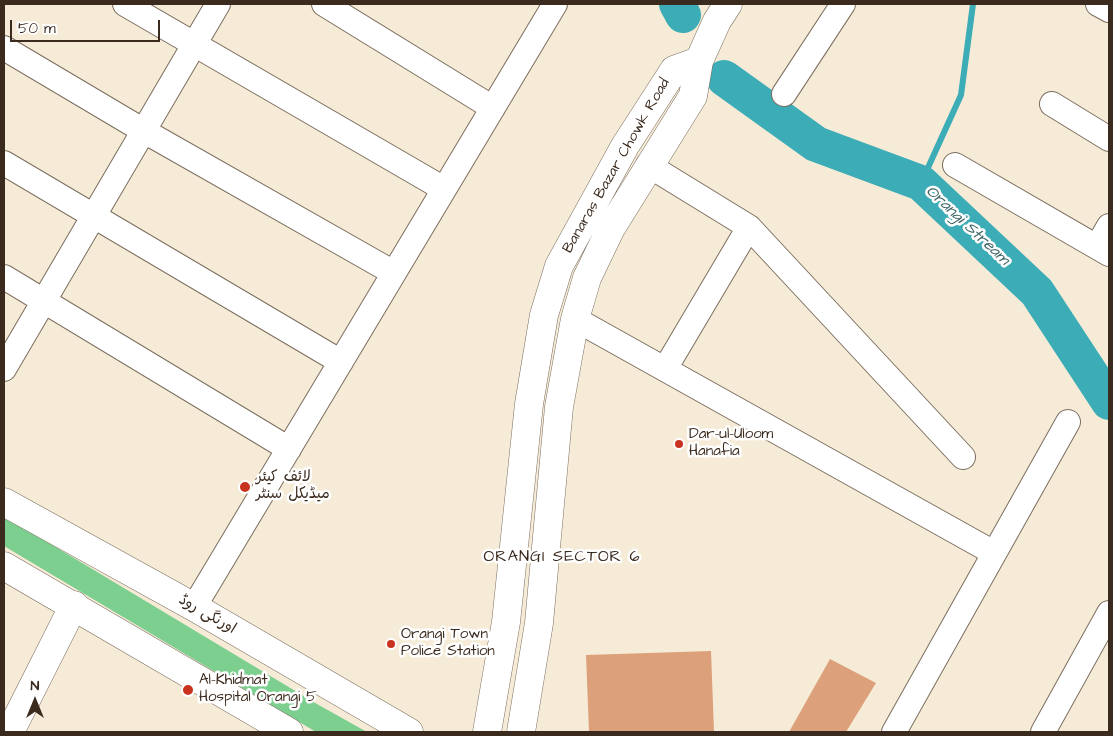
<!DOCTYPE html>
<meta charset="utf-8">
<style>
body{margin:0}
#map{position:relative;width:1113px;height:736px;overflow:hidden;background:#f5ebd7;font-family:"Architects Daughter",sans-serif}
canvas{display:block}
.frame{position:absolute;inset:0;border:5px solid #3b2a1e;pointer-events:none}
.north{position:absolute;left:10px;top:676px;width:50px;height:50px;-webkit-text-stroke:4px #fff;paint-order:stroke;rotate:0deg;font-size:14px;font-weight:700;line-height:20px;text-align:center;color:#3b2a1e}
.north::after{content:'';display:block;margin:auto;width:18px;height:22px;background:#3b2a1e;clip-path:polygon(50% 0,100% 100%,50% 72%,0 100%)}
.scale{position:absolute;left:10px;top:20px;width:150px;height:22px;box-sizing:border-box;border:2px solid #3b2a1e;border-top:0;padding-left:6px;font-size:15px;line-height:18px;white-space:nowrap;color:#3b2a1e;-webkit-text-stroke:4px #fff;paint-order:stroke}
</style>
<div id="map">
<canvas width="1113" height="736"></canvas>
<div class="frame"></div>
<div class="north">N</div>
<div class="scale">50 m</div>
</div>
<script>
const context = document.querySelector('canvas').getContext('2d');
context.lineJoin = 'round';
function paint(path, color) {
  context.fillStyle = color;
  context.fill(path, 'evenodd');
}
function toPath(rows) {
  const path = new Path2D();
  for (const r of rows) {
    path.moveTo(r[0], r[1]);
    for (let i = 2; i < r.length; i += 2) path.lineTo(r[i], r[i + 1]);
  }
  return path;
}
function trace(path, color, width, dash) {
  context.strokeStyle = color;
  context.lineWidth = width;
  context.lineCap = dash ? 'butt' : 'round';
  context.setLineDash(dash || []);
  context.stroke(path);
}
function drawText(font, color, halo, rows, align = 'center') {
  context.font = font + ' "Architects Daughter","Playpen Sans Arabic",sans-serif';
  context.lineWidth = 5;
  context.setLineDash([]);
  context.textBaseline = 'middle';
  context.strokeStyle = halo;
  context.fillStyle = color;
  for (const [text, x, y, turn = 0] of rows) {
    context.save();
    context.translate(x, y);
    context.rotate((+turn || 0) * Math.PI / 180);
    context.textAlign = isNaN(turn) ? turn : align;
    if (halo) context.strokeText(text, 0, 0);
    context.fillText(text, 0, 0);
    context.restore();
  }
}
const green = toPath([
 [4,516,317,704,367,732,316,732,4,546]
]);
const stream = toPath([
 [921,183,961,95,973,4]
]);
const river = toPath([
 [677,4,683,15],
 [724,78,816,144,921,183,1037,292,1109,402]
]);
const building = toPath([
 [711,651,714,732,589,732,586,655],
 [830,659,876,683,846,732,789,732]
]);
const street = toPath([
 [125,4,444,189],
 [324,4,493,108],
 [1098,4,1109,10],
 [4,48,144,131,394,273],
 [784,94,843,4],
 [1052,104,1109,139],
 [4,163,341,362],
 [648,165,749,227,963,457],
 [955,165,1109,254],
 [1097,247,1109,226],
 [4,277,289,449],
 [575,319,994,553],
 [4,369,218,4],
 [665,369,749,227],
 [194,607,555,4],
 [894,732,1068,422],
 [1043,732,1109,613]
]);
const secondary = toPath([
 [10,732,74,605],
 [487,732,506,622,529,404,544,315,559,266,625,146,674,70,699,61],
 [521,732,539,623,559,407,575,319,587,278,611,228,693,96,699,61,717,21,728,4]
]);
const primary = toPath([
 [4,502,194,607,409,732],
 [4,566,289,732]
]);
const markers = [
 [679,444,5,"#c8321e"],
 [245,487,6,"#c8321e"],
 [391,644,5,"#c8321e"],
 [188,690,6,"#c8321e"]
];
const streetNames = [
 ["Banaras Bazar Chowk Road",617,166,-60],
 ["اورنگی روڈ",207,615,30]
];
const poiNames = [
 ["Dar-ul-Uloom",689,435],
 ["Hanafia",689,452],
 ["لائف کیئر",256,478],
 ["میڈیکل سنٹر",256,495],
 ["Orangi Town",401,635],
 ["Police Station",401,652],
 ["Al-Khidmat",199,681],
 ["Hospital Orangi 5",199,698]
];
const waterNames = [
 ["Orangi Stream",967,226,43]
];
const neighbourhoodNames = [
 ["ORANGI SECTOR 6",562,558]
];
paint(green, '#7dcf90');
trace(stream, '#3cacb7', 6);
trace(river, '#3cacb7', 36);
paint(building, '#dca17a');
trace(street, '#7c6e5f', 26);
trace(secondary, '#7c6e5f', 29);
trace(primary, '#7c6e5f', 29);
trace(street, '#fff', 24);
trace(secondary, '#fff', 28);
trace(primary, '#fff', 28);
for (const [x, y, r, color] of markers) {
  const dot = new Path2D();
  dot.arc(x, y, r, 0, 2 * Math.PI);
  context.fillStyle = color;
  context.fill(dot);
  trace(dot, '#fff', 2);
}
drawText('15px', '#3b2a1e', '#fff', streetNames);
drawText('15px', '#3b2a1e', '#fff', poiNames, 'left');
drawText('italic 16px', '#3b6463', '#fff', waterNames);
context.letterSpacing = '1px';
drawText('16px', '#3b2a1e', '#fff', neighbourhoodNames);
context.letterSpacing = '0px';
</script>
